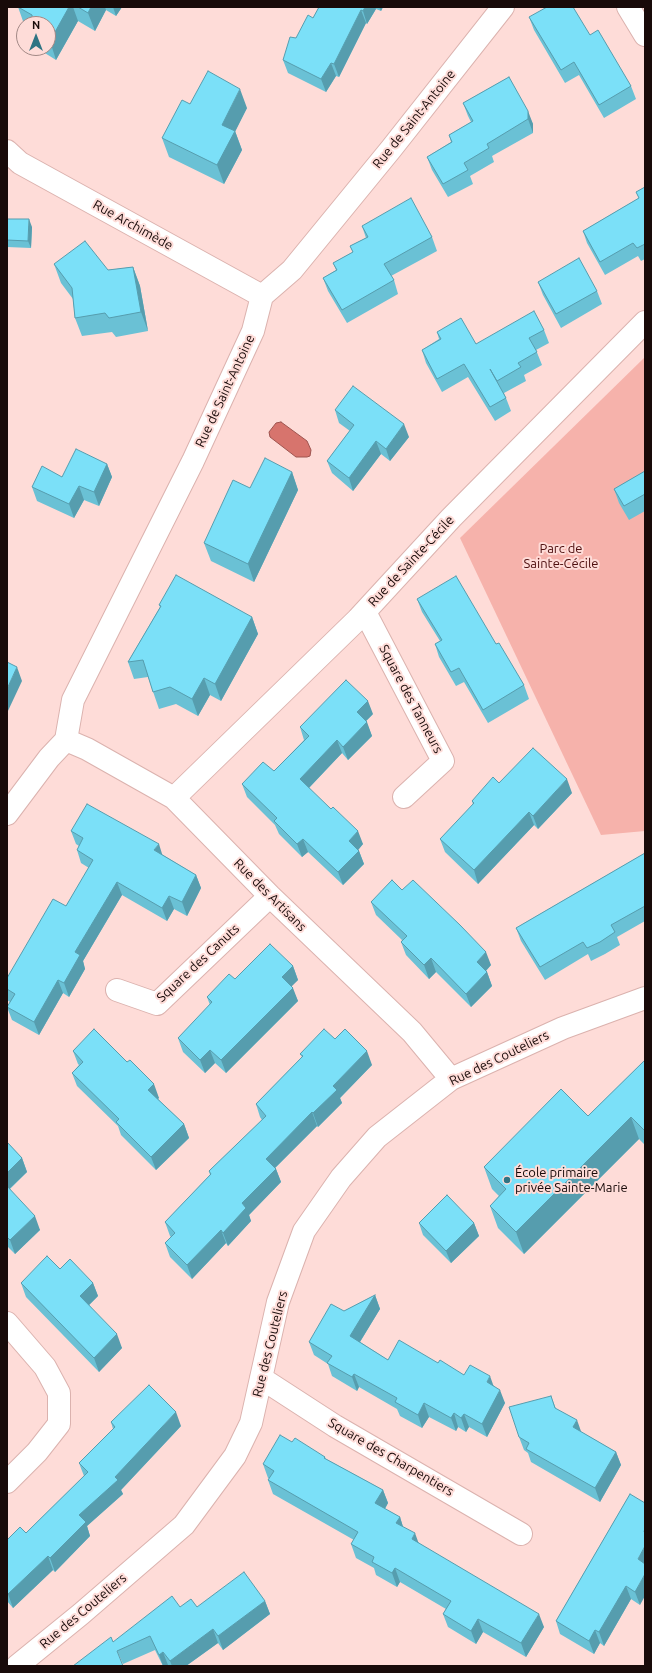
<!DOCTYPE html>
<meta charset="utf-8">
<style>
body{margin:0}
#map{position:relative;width:652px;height:1673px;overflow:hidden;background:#fedcd8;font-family:Ubuntu,sans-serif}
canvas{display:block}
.frame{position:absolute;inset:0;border:8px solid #180a09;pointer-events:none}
.north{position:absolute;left:16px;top:16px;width:40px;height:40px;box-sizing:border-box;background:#fedcd8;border:1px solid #a28885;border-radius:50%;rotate:0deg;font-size:11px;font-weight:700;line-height:16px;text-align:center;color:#180a09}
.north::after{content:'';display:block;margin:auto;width:14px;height:18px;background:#2f7483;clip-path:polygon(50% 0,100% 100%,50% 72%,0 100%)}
</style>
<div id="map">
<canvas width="652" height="1673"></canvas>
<div class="frame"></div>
<div class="north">N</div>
</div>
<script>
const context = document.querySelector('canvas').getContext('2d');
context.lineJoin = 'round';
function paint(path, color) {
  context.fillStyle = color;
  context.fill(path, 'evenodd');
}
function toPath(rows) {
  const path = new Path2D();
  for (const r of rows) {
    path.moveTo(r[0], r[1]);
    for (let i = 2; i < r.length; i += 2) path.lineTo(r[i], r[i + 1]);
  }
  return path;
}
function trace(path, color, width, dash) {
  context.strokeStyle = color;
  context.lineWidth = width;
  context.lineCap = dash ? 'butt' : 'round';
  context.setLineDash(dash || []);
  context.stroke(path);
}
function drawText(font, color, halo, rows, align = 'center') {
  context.font = font + ' Ubuntu,sans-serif';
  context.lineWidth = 4;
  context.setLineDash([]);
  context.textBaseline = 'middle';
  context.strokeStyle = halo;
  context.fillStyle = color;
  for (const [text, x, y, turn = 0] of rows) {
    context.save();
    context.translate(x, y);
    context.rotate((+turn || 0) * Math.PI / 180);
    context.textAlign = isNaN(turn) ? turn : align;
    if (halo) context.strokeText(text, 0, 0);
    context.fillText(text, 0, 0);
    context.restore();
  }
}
const green = toPath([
 [645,357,645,831,601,835,460,538]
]);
const water = toPath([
 [281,422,307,441,311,450,310,456,307,457,296,457,270,437,269,432,276,423,281,422]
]);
const minor = toPath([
 [628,7,645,35],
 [7,151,20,163,262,296],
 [365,612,443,761,404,797],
 [66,740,87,749,174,798,270,896,412,1032,451,1079],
 [174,798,358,619,451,518,645,322],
 [7,814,49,758,66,740,73,700,193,461,253,331,262,296,292,270,391,149,503,7],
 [117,990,157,1004,270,896],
 [7,1323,45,1367,59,1393,59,1424,37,1452,7,1482],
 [261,1378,335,1426,521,1534],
 [17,1666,81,1614,184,1525,235,1456,251,1423,278,1302,304,1231,341,1178,377,1137,451,1079,563,1028,645,998]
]);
const wall = toPath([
 [18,7,122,7,116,16,106,10,95,31,78,21,56,60,40,50,39,48,48,48,48,24,24,24],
 [319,7,383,7,381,11,376,9,367,24,366,23,339,77,336,76,326,92,288,73,283,60,296,38,313,18],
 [529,17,590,35,631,86,636,99,604,118,579,75,565,83,534,30],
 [509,77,533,124,533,133,492,156,494,162,470,176,473,184,448,197,432,170,427,157,451,142,449,135,471,122,468,116,463,103],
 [190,104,247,108,235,131,242,150,224,184,169,157,162,138],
 [645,187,645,259,641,261,638,256,605,275,587,243,583,231,639,198,636,192],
 [7,219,32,227,31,248,7,247],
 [362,226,432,237,437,251,391,276,394,280,398,294,347,323,328,291,323,278,336,270,333,263,353,252,350,246,366,238],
 [54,264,108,270,133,267,140,286,148,331,116,337,112,332,82,336,75,318,73,299,61,283],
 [538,282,597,291,602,304,561,328,543,295],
 [544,330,549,343,536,350,542,365,524,375,526,381,504,393,506,398,511,411,495,421,468,377,442,392,426,363,422,350,439,339,437,332,476,344],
 [335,410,409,437,390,461,381,454,353,491,332,473,327,461,350,431,339,423],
 [107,464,112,477,99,506,84,500,74,518,37,501,32,487],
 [645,471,645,511,629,520,619,503,614,489],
 [292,472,298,490,254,582,211,561,204,543,250,488],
 [417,599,496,644,524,685,529,699,488,723,464,682,456,686,439,657,435,644,440,641,422,612],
 [159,605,252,617,258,634,221,701,210,695,198,716,176,704,159,709,148,677,134,679,128,662,160,607],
 [373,714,366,721,372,736,348,760,342,753,309,788,363,844,358,850,359,851,364,864,343,885,308,852,302,857,279,834,275,825,247,797,242,784,274,771,304,740,300,727],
 [499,783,572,793,538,829,534,825,478,884,445,852,440,839,473,805,472,801],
 [71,831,163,855,196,875,201,888,187,916,174,909,167,921,122,895,83,961,85,969,69,997,63,993,39,1035,12,1020,7,1007,10,1002,7,1000,7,978,66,906,89,868,81,863,77,850,79,846,76,844],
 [645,853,645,921,617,937,620,945,605,954,591,961,588,954,545,980,521,941,516,928],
 [402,890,491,965,486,971,487,972,492,986,471,1007,436,972,429,979,406,955,401,942,402,940,376,915,371,902],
 [293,966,298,980,291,986,298,1001,226,1073,215,1063,205,1073,183,1052,178,1038,210,1005,207,997],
 [335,1039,372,1065,340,1098,342,1103,318,1127,317,1126,275,1168,276,1169,281,1182,249,1215,251,1221,228,1246,226,1243,192,1279,170,1257,165,1243,171,1237,170,1236,165,1222,210,1175,209,1171,262,1120,260,1117,256,1104,302,1057,300,1054],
 [73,1051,127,1062,159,1098,158,1099,184,1124,189,1138,156,1170,121,1135,118,1126,77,1086,72,1073,79,1065,78,1064],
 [645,1060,645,1145,639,1139,524,1254,498,1228,490,1206,499,1196,492,1189,484,1167,588,1116],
 [7,1142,22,1158,27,1172,10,1189,40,1230,15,1254,7,1246],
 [419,1223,474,1223,479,1236,451,1263,423,1235],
 [60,1269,93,1283,98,1296,89,1305,122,1348,99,1372,26,1297,21,1283],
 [375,1295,380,1309,360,1342,388,1360,438,1363,464,1375,493,1385,505,1403,487,1437,469,1427,466,1432,458,1427,456,1431,429,1417,422,1428,400,1416,397,1409,359,1387,357,1391,332,1376,328,1364,314,1355,309,1342,344,1311],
 [551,1396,556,1409,581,1432,616,1452,621,1465,600,1502,531,1462,528,1453,524,1450,519,1437],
 [111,1422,181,1426,121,1490,123,1494,87,1526,90,1536,55,1572,53,1570,13,1608,7,1601,7,1540,26,1533,84,1476,79,1463,113,1429],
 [292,1442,325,1457,326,1459,383,1490,388,1503,385,1509,400,1517,403,1527,419,1543,544,1627,526,1657,483,1632,476,1644,448,1627,443,1614,446,1609,400,1582,397,1587,376,1575,374,1568,356,1558,351,1544,354,1540,273,1494,268,1480,269,1478,268,1478,263,1464],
 [630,1494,640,1605,631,1599,604,1646,600,1643,594,1654,560,1634,556,1621],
 [265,1601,270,1614,223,1650,218,1643,186,1666,168,1666,168,1665,163,1666,155,1650,123,1664,113,1642,180,1607,197,1607]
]);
const shadedWall = toPath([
 [69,7,73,7,78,21,56,60,50,41],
 [91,7,105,7,106,10,95,31,88,13],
 [113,7,122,7,116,16],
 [365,7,375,7,376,9,367,24,363,11],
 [379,7,383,7,381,11],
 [361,10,366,23,339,77,334,64],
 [331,63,336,76,326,92,321,79],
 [240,89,247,108,234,134,235,131,242,150,224,184,217,165,222,125],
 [528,111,533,124,533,133,528,119],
 [29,219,32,227,31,248,28,241],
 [133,267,140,286,148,331,141,312],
 [404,424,409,437,390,461,386,449],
 [376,441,381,454,353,491,349,478],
 [107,464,112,477,99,506,94,492],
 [292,472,298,490,254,582,248,564],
 [79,486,84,500,74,518,69,504],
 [252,617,258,634,221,701,215,684],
 [17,667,22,681,7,713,7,689],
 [204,678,210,695,198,716,192,699],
 [368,701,373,714,362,725,357,712],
 [367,722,372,736,348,760,343,747],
 [337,740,342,753,305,792,300,779],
 [567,779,572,793,538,829,533,816],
 [529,812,534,825,478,884,474,870],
 [358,831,363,844,354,855,349,841],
 [303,839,308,852,302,857,297,844],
 [159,844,163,857,154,850],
 [359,851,364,864,343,885,338,872],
 [196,875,201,888,187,916,182,902],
 [117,882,122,895,83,961,85,969,69,997,64,983,75,952],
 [169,896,174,909,167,921,162,908],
 [486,952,491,965,482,975,477,962],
 [431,958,436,972,429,979,424,965],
 [293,966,298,980,287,991,282,977],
 [487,972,492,986,471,1007,466,994],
 [58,980,63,993,39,1035,34,1022],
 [293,988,298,1001,226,1073,221,1060],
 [210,1050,215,1063,205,1073,200,1060],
 [367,1051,372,1065,340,1098,342,1103,318,1127,313,1113,333,1086],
 [154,1084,159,1098,153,1103,148,1090],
 [312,1112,317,1126,271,1172,266,1159],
 [631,1117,639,1139,524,1254,516,1232],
 [184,1124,189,1138,156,1170,151,1157],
 [22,1158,27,1172,7,1191,7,1173],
 [276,1169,281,1182,249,1215,251,1221,228,1246,223,1233,242,1203],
 [35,1216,40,1230,15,1254,10,1240],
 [474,1223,479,1236,451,1263,446,1251],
 [221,1230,226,1243,192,1279,187,1265],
 [93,1283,98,1296,85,1309,80,1296],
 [375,1295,380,1309,355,1350,350,1336],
 [117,1334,122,1348,99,1372,94,1358],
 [354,1374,359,1387,357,1391,352,1377],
 [490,1376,495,1390,487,1382],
 [500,1390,505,1403,487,1437,482,1424],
 [424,1403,429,1417,422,1428,418,1415],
 [176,1412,181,1426,121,1490,123,1494,87,1526,90,1536,55,1572,50,1558,79,1515],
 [454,1413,458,1427,456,1431,451,1418],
 [464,1414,469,1427,466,1432,461,1418],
 [577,1420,582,1434,573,1427],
 [616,1452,621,1465,600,1502,595,1488],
 [383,1490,388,1503,380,1517,375,1503],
 [400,1517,404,1530,396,1523],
 [415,1533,420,1547,412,1539],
 [645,1546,645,1568,638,1559],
 [48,1556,53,1570,13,1608,8,1594],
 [395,1568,400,1582,397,1587,392,1573],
 [645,1574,645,1596,640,1605,635,1592],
 [626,1586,631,1599,604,1646,599,1632],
 [265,1601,270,1614,223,1650,218,1636],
 [539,1614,544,1627,526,1657,521,1643],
 [478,1619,483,1632,476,1644,471,1631],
 [213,1629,218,1643,186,1666,172,1666,170,1661],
 [595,1630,600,1643,594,1654,589,1641],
 [163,1652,168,1665,167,1666,163,1666,159,1655]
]);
const building = toPath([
 [18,7,69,7,50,41,48,40,48,24,33,24,32,15,18,7],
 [78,7,91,7,88,13,78,7],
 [319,7,365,7,363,11,361,10,334,64,331,63,321,79,283,60,290,37,296,38,308,15,313,18,319,7],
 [547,7,573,7,590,35,598,30,631,86,599,105,574,62,561,70,529,17,547,7],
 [208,71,240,89,222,125,235,131,217,165,162,138,182,100,190,104,208,71],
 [509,77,528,111,528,119,487,144,489,148,464,163,468,170,443,184,427,157,452,142,449,135,473,121,463,103,509,77],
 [645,187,645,244,637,248,633,243,600,262,583,231,639,198,636,192,645,187],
 [411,198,432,237,384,264,394,280,342,310,323,278,337,270,333,263,353,252,350,246,368,237,362,226,411,198],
 [7,219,29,219,28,241,7,240,7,219],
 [85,241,108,270,133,267,141,312,109,318,105,313,75,318,72,288,54,264,85,241],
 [579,258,597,291,556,314,538,282,579,258],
 [534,311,544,330,529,338,537,352,518,363,521,367,497,381,490,369,506,398,490,407,464,364,437,379,422,350,441,339,437,332,461,318,476,344,534,311],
 [353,386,404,424,386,449,376,441,349,478,327,461,354,425,335,410,353,386],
 [76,449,107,464,94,492,79,486,69,504,32,487,42,466,62,477,76,449],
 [265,458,292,472,248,564,204,543,233,480,250,488,265,458],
 [645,471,645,494,624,506,614,489,645,471],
 [176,575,252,617,215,684,204,678,192,699,170,687,153,692,143,660,128,662,161,606,159,605,176,575],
 [456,576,496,644,499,643,524,685,483,710,459,668,451,672,435,644,442,640,417,599,456,576],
 [7,662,17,667,7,689,7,662],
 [346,680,368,701,357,712,367,722,343,747,337,740,300,779,331,809,333,807,358,831,349,841,359,851,338,872,303,839,297,844,274,821,277,818,242,784,263,762,274,771,309,736,300,727,346,680],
 [533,748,567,779,533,816,529,812,474,870,440,839,474,803,472,801,493,777,499,783,533,748],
 [87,804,159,844,154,850,196,875,182,902,169,896,162,908,117,882,75,952,80,955,64,983,58,980,34,1022,7,1007,15,994,7,989,7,978,53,899,66,906,93,860,77,850,83,838,71,831,87,804],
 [645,853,645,906,611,925,615,932,600,942,587,948,583,942,540,967,516,928,645,853],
 [392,880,402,890,413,880,460,925,486,952,477,962,487,972,466,994,431,958,424,965,401,942,407,936,371,902,392,880],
 [270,944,293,966,282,977,293,988,221,1060,210,1050,200,1060,178,1038,212,1002,207,997,229,974,235,979,270,944],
 [94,1029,127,1062,130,1060,154,1084,148,1090,184,1124,151,1157,116,1122,119,1119,72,1073,83,1062,73,1051,94,1029],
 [324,1029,335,1039,345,1029,367,1051,333,1086,337,1090,313,1113,312,1112,266,1159,276,1169,242,1203,246,1208,223,1233,221,1230,187,1265,165,1243,175,1233,165,1222,211,1174,209,1171,266,1116,256,1104,303,1056,300,1054,324,1029],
 [645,1060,645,1131,631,1117,516,1232,490,1206,506,1189,484,1167,561,1089,588,1116,645,1060],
 [7,1142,22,1158,7,1173,7,1142],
 [7,1186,35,1216,10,1240,7,1237,7,1186],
 [447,1195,474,1223,446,1251,419,1223,447,1195],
 [47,1256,60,1269,70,1259,93,1283,80,1296,117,1334,94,1358,21,1283,47,1256],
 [375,1295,350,1336,388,1360,399,1340,438,1363,440,1360,464,1375,470,1365,490,1376,487,1382,500,1390,482,1424,464,1414,461,1418,454,1413,451,1418,424,1403,418,1415,395,1402,397,1398,354,1374,352,1377,327,1363,332,1356,309,1342,331,1304,344,1311,375,1295],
 [149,1385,176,1412,115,1477,118,1480,79,1515,86,1522,50,1558,48,1556,8,1594,7,1593,7,1540,20,1527,26,1533,88,1472,79,1463,115,1427,111,1422,149,1385],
 [551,1396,555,1408,577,1420,573,1427,616,1452,595,1488,526,1449,529,1443,519,1437,509,1407,551,1396],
 [280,1435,292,1442,295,1438,325,1457,324,1458,383,1490,375,1503,400,1517,396,1523,415,1533,412,1539,539,1614,521,1643,478,1619,471,1631,443,1614,451,1601,395,1568,392,1573,372,1562,374,1557,351,1544,358,1532,268,1480,274,1471,263,1464,280,1435],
 [630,1494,645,1503,645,1528,644,1532,645,1532,645,1546,638,1559,645,1564,645,1574,635,1592,626,1586,599,1632,595,1630,589,1641,556,1621,630,1494],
 [244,1572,265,1601,218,1636,213,1629,170,1661,163,1652,159,1655,150,1636,117,1651,123,1666,73,1666,111,1637,113,1642,172,1596,180,1607,191,1599,197,1607,244,1572]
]);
const markers = [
 [507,1180,4,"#2f7483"]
];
const streetNames = [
 ["Rue de Saint-Antoine",414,119,-51],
 ["Rue Archimède",133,225,29],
 ["Rue de Saint-Antoine",225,391,-65],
 ["Rue de Sainte-Cécile",411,561,-47],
 ["Square des Tanneurs",411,699,62],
 ["Rue des Artisans",270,895,45],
 ["Square des Canuts",198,963,-43],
 ["Rue des Couteliers",499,1058,-26],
 ["Rue des Couteliers",270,1344,-76],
 ["Square des Charpentiers",391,1457,30],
 ["Rue des Couteliers",83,1611,-40]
];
const parkNames = [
 ["Parc de",561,549],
 ["Sainte-Cécile",561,564]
];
const poiNames = [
 ["École primaire",515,1173],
 ["privée Sainte-Marie",515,1188]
];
paint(green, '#f6b2ab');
paint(water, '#d7746d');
trace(water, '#9e544f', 1);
trace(minor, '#dbb2ae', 24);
trace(minor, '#fff', 22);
paint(wall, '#6ac1d5');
paint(shadedWall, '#569dae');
paint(building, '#7be0f8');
trace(building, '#569dae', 1);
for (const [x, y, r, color] of markers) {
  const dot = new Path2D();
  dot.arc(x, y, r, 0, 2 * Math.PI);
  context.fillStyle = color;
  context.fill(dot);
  trace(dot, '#fedcd8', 1.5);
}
drawText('13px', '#180a09', '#fedcd8', streetNames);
drawText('13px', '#4e0f0f', '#fedcd8', parkNames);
drawText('13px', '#180a09', '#fedcd8', poiNames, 'left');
</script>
